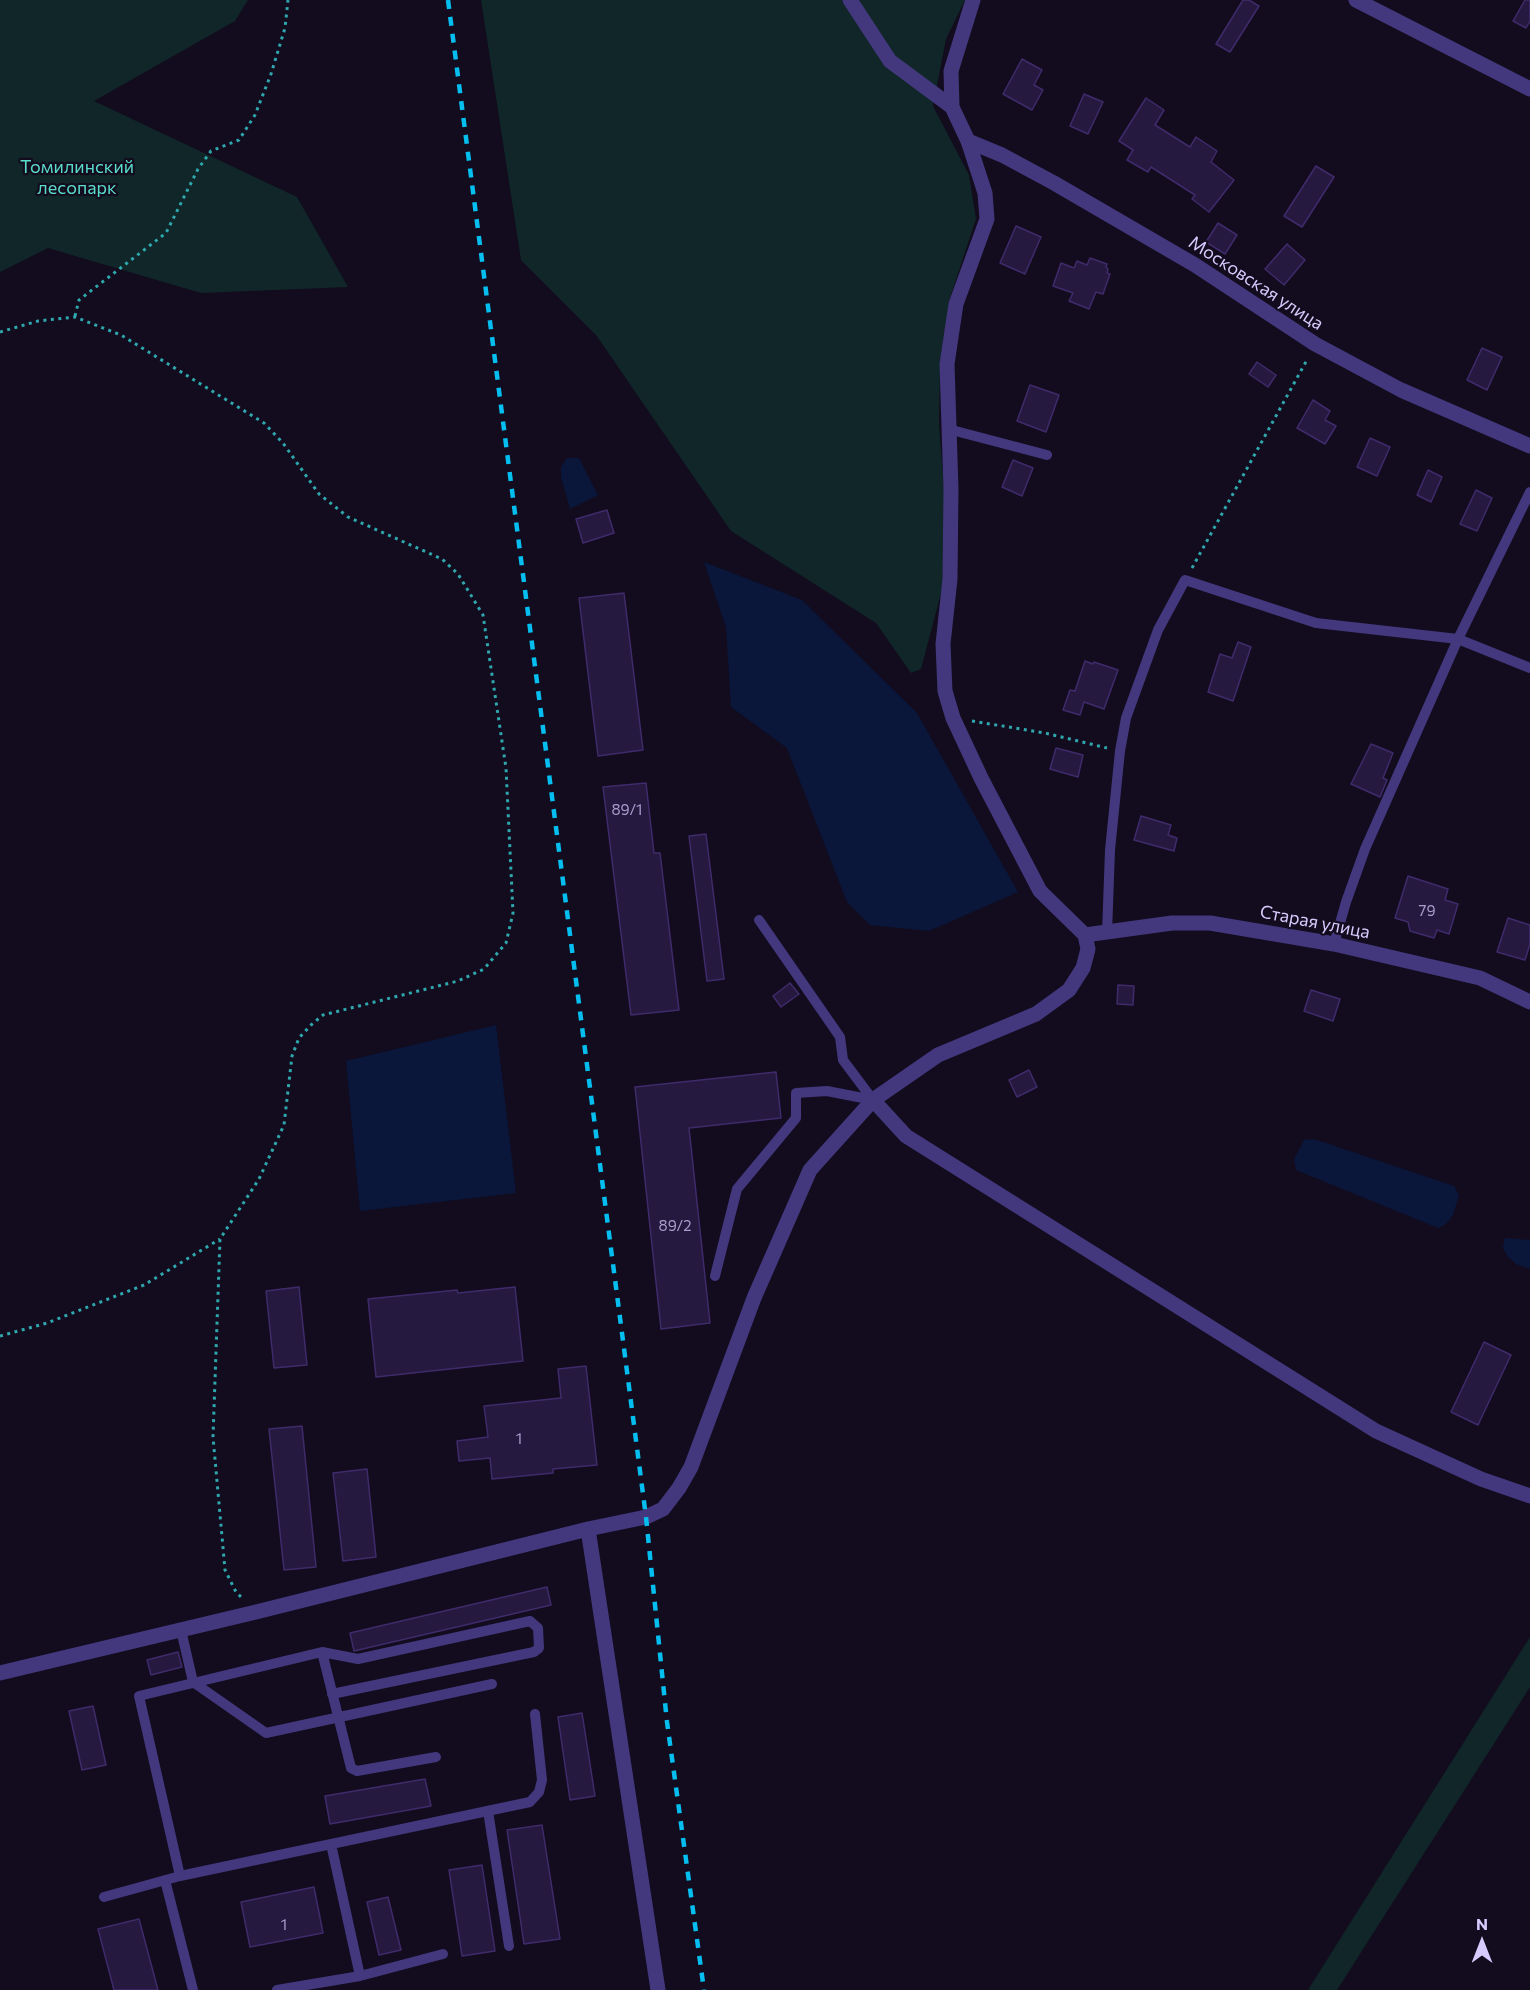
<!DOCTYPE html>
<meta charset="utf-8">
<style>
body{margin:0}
#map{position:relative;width:1530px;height:1990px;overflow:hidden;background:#120c1e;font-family:Commissioner,sans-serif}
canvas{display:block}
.north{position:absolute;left:1452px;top:1912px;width:60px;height:60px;-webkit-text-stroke:4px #120c1e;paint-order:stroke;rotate:0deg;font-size:16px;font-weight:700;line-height:24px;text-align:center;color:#d7cbfe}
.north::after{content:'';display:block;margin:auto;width:21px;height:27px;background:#d7cbfe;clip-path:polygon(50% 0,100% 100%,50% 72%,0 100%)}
</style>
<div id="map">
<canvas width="1530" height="1990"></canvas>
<div class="north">N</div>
</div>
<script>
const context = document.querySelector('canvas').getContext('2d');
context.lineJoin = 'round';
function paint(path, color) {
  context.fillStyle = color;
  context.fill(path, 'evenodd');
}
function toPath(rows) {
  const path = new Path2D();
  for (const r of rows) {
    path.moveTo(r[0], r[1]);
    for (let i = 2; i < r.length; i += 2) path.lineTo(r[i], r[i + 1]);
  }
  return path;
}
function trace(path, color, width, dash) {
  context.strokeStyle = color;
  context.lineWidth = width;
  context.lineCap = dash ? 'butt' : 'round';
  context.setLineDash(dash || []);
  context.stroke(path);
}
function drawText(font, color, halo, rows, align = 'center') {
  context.font = font + ' Commissioner,sans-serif';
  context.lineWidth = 4.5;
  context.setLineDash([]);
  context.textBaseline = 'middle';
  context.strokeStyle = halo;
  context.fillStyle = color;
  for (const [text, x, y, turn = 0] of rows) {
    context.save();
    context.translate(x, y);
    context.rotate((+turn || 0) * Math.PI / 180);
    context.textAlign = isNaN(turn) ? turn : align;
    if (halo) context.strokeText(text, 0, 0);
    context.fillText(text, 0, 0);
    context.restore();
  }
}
const green = toPath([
 [0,0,248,0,235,21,94,101,297,197,348,287,201,293,48,248,0,272],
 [481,0,965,0,946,39,933,106,969,175,976,219,949,301,940,362,939,424,944,488,945,578,921,669,911,673,876,623,731,531,596,335,521,260],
 [1530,1637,1530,1687,1337,1990,1308,1990]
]);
const water = toPath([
 [567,458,579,458,598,495,570,509,561,477,561,467],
 [704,562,802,600,917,713,1018,892,929,931,870,925,847,902,787,748,731,707,726,627],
 [496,1025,516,1193,360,1211,346,1061],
 [1314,1139,1454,1186,1459,1195,1453,1215,1446,1224,1438,1228,1296,1170,1294,1159,1304,1140],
 [1505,1238,1530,1240,1530,1269,1516,1264,1508,1257,1503,1248]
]);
const building = toPath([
 [1243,0,1249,0,1259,6,1230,52,1216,44,1243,0],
 [1525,0,1530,0,1530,21,1526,28,1513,21,1525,0],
 [1022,59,1042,70,1034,85,1043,90,1032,110,1003,94,1022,59],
 [1084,94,1103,102,1088,134,1070,126,1084,94],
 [1146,98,1164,110,1155,125,1190,147,1196,137,1217,151,1211,162,1234,180,1209,212,1192,199,1195,195,1151,167,1148,172,1127,160,1133,150,1119,141,1146,98],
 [1316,166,1334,177,1302,227,1284,216,1316,166],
 [1218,223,1237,235,1225,254,1206,242,1218,223],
 [1016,226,1041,237,1025,274,1000,263,1016,226],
 [1287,244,1305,260,1284,285,1265,269,1287,244],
 [1090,258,1107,264,1106,267,1108,269,1107,273,1110,274,1103,294,1096,292,1089,309,1069,301,1073,293,1053,286,1061,263,1074,268,1077,261,1087,265,1090,258],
 [1482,348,1502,357,1487,390,1467,380,1482,348],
 [1257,362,1276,375,1268,387,1249,374,1257,362],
 [1030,385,1059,395,1046,432,1017,421,1030,385],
 [1313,400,1330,411,1325,420,1336,426,1325,444,1297,428,1313,400],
 [1370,438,1390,447,1377,476,1357,467,1370,438],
 [1013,460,1033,468,1022,496,1002,487,1013,460],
 [1428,470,1442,477,1431,502,1417,495,1428,470],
 [1476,490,1492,498,1477,531,1460,524,1476,490],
 [607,510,614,533,583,543,576,519,607,510],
 [624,593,643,750,598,756,579,598,624,593],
 [1238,642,1251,647,1233,701,1208,692,1220,654,1232,658,1238,642],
 [1085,661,1093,664,1094,662,1118,670,1104,709,1084,702,1080,715,1063,710,1070,690,1075,691,1085,661],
 [1371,744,1393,753,1383,778,1387,780,1380,797,1351,784,1371,744],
 [1056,748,1083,755,1078,777,1050,769,1056,748],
 [646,783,654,853,660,853,679,1010,631,1015,603,787,646,783],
 [1141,816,1171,825,1168,835,1177,838,1174,851,1134,840,1141,816],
 [706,834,724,979,707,981,689,836,706,834],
 [1408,876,1448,889,1445,900,1458,904,1449,934,1437,930,1434,938,1410,931,1408,922,1395,918,1408,876],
 [1508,918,1530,925,1530,944,1525,960,1497,952,1508,918],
 [790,983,799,994,781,1007,773,996,790,983],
 [1118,985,1134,986,1133,1005,1117,1004,1118,985],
 [1311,990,1340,999,1333,1021,1304,1011,1311,990],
 [1029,1070,1037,1087,1017,1097,1009,1080,1029,1070],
 [776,1072,781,1118,689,1128,710,1323,661,1329,635,1087,776,1072],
 [299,1287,307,1365,274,1368,266,1291,299,1287],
 [515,1287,523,1361,376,1377,368,1299,457,1290,458,1293,515,1287],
 [1484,1342,1511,1355,1478,1425,1451,1412,1484,1342],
 [586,1366,597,1465,553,1469,553,1473,492,1479,490,1458,459,1461,457,1441,488,1437,484,1406,561,1398,558,1369,586,1366],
 [302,1426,316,1567,284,1570,269,1429,302,1426],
 [367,1469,376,1557,343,1561,333,1473,367,1469],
 [547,1587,551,1605,354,1651,350,1633,547,1587],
 [178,1652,182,1667,151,1675,147,1660,178,1652],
 [93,1706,106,1765,82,1770,69,1711,93,1706],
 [582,1713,595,1796,570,1800,558,1717,582,1713],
 [425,1779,431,1806,330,1824,325,1796,425,1779],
 [542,1825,560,1939,524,1944,507,1830,542,1825],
 [482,1865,495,1951,462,1956,449,1870,482,1865],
 [314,1887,323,1933,250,1947,241,1902,314,1887],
 [388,1897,401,1950,379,1955,367,1902,388,1897],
 [139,1919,158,1990,114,1990,98,1929,139,1919]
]);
const path = toPath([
 [75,316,79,300,166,233,198,169,211,151,239,140,255,115,271,74,285,28,288,0],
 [0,332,38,321,75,317,121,335,264,423,283,443,319,494,348,517,442,559,458,574,483,615,506,768,513,913,506,943,484,969,458,981,323,1015,311,1025,299,1038,292,1056,284,1125,259,1179,220,1239,213,1437,225,1570,236,1592,244,1600],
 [1192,568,1308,358],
 [972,721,1045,733,1107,748],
 [0,1336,47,1323,144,1285,220,1239]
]);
const service = toPath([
 [948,429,1047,455],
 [759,920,840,1037,843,1060,873,1100],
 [1107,933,1110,850,1120,751,1126,718,1158,630,1185,580,1316,623,1458,639,1530,668],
 [1334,944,1346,902,1365,849,1458,639,1530,492],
 [715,1276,737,1189,796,1118,796,1093,827,1091,873,1100],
 [181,1630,193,1682,266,1733,492,1684],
 [322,1652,351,1768,357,1771,436,1757],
 [488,1811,509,1946],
 [331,1844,360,1976,443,1954],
 [180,1876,139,1696,322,1652,358,1659,530,1621,538,1628,539,1648,534,1652,332,1694],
 [165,1880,193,1990],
 [104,1897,180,1876,530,1802,539,1792,542,1780,535,1714],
 [277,1990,360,1976]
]);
const minor = toPath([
 [850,0,890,61,952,107],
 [1356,0,1530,89],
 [968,141,1002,155,1054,183,1195,265,1315,344,1401,390,1530,446],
 [1085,935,1172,923,1210,923,1334,944,1480,978,1530,1002],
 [873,1100,906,1136,1376,1431,1481,1479,1530,1496],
 [588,1529,658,1990],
 [0,1673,256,1612,588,1529,646,1517,663,1509,679,1488,691,1467,754,1298,810,1170,873,1100,938,1055,1036,1014,1069,990,1083,968,1088,949,1085,935,1040,891,981,778,953,718,945,691,943,644,950,579,951,489,947,364,956,304,987,219,985,193,968,141,952,107,951,71,973,0]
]);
const rail = toPath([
 [448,0,646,1517,667,1722,704,1990]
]);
const numberNames = [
 ["89/1",627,810],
 ["79",1427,911],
 ["89/2",675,1226],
 ["1",519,1439],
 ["1",284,1925]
];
const parkNames = [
 ["Томилинский",77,167],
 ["лесопарк",77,188]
];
const streetNames = [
 ["Московская улица",1256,283,33],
 ["Старая улица",1315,922,11]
];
paint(green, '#102628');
paint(water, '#0a163a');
paint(building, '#25193f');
trace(building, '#3f2b6b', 1.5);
trace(path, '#2fa7ad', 3, [3, 4.5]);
trace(service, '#43387d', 10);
trace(minor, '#43387d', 15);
trace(rail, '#05bef0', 4.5, [9, 8]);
drawText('15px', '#aa9ece', null, numberNames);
drawText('18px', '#59dcca', '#120c1e', parkNames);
drawText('18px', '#d7cbfe', '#120c1e', streetNames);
</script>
